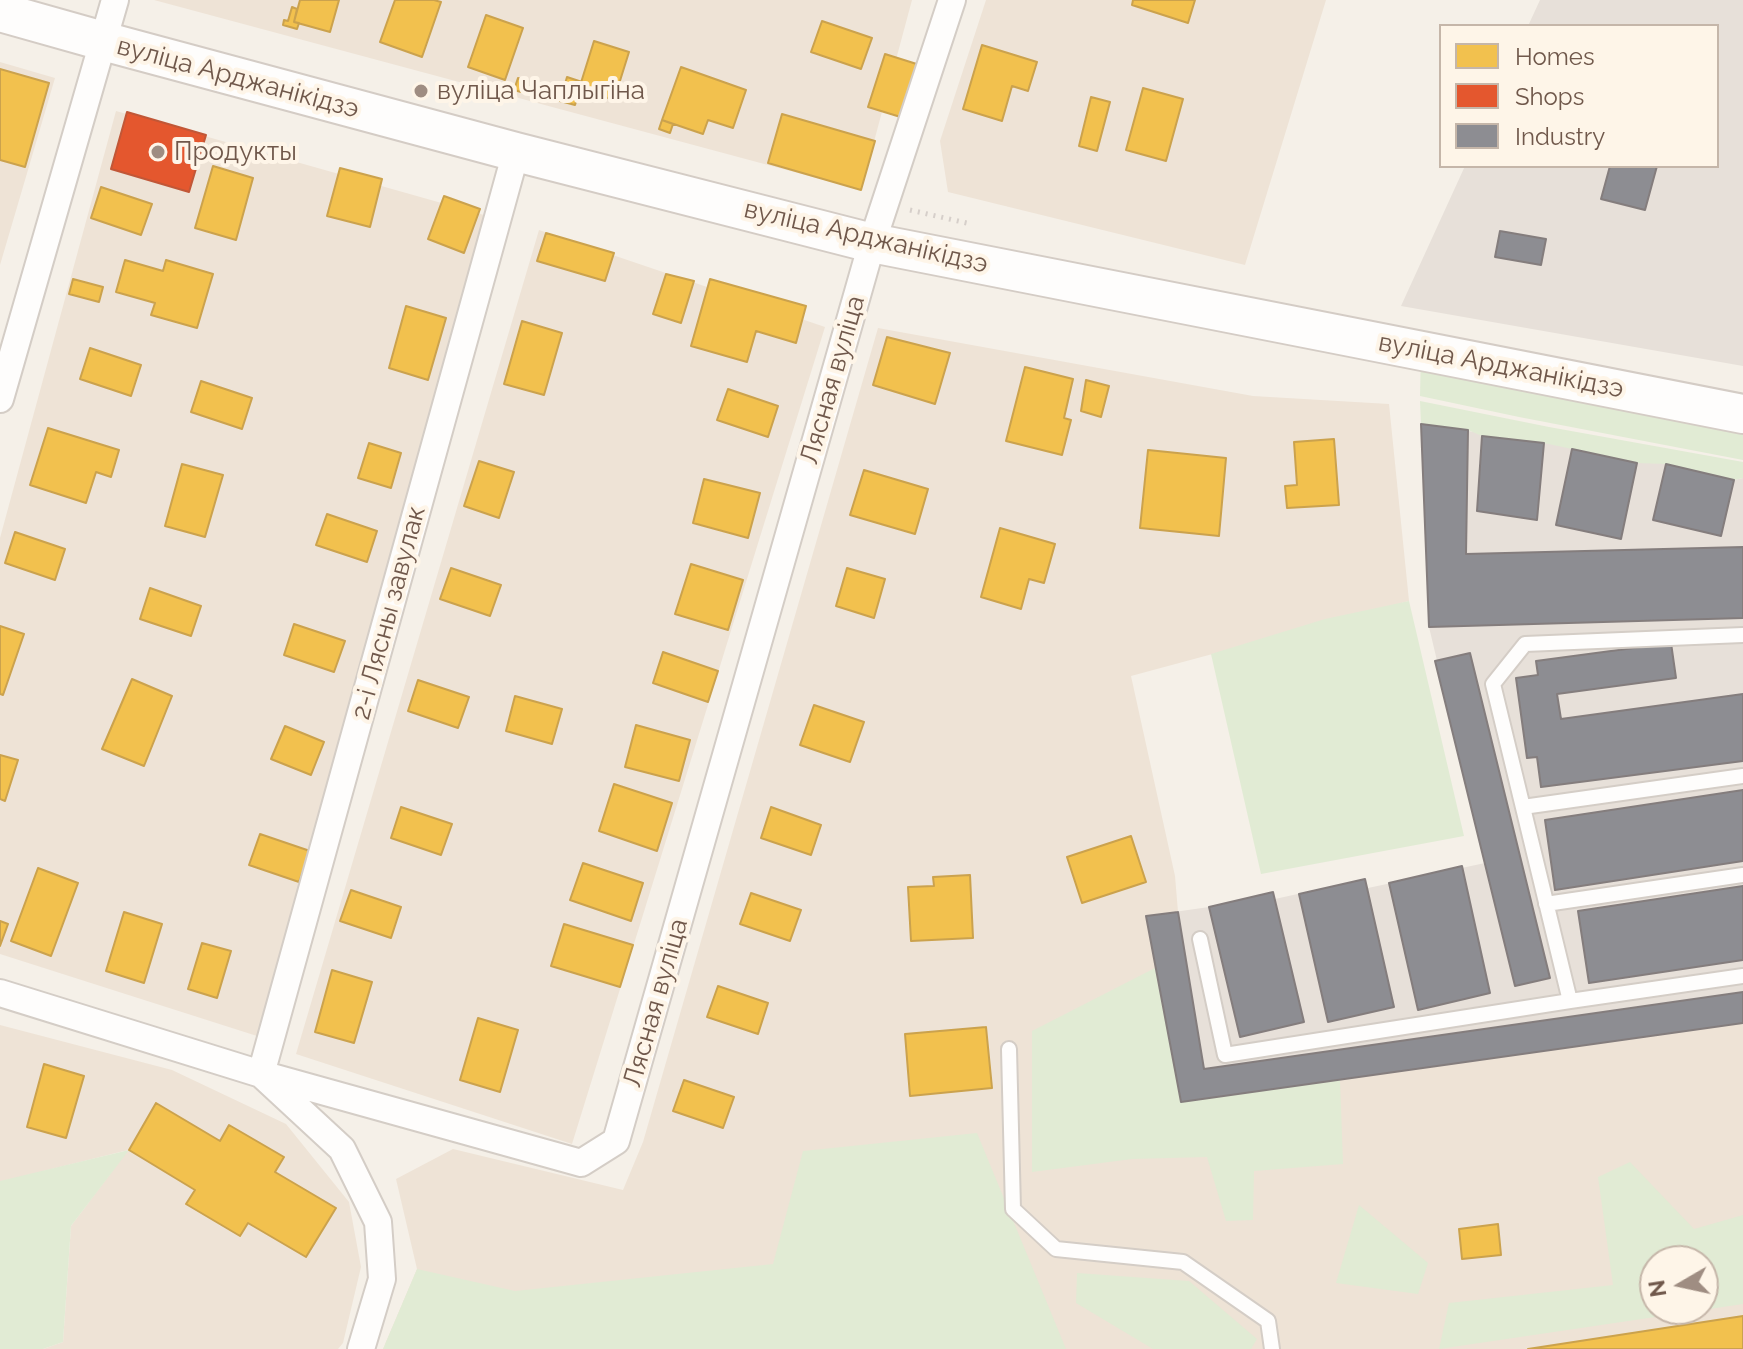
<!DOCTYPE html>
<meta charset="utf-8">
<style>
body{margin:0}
#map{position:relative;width:1743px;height:1349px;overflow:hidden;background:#f5f0e8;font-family:Raleway,sans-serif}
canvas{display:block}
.legend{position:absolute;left:1439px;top:24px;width:280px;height:144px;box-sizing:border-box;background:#fef5e8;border:2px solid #c5b6a9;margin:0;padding:10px 14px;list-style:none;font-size:24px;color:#70584b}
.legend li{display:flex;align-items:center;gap:16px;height:40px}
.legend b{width:40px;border:2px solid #c5b6a9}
.north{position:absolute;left:1639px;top:1245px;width:80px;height:80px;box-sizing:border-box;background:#fef5e8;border:2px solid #c5b6a9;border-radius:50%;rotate:261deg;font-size:22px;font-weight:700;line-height:32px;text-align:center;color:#70584b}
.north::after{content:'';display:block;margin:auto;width:28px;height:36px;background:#9f8d82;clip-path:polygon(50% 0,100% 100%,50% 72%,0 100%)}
</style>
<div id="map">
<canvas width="1743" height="1349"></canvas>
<ul class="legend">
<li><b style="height:22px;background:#f2c14e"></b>Homes</li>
<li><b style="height:22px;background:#e4572e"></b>Shops</li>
<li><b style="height:22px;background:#8d8d92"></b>Industry</li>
</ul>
<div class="north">N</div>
</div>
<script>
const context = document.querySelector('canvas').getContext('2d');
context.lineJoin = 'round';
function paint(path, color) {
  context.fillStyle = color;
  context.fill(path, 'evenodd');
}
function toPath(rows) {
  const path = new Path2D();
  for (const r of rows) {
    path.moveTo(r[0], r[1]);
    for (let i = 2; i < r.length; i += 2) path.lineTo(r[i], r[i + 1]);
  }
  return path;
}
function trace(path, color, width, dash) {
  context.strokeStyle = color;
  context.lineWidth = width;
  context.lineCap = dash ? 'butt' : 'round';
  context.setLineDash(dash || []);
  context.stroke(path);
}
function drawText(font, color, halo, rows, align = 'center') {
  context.font = font + ' Raleway,sans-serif';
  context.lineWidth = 8;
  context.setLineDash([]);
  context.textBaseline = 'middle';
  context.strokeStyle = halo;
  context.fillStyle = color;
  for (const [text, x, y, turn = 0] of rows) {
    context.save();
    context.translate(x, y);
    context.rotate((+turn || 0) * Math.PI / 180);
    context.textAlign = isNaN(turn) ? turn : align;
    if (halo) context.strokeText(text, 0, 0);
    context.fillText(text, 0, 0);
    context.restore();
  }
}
const residential = toPath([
 [154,0,912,0,861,190],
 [986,0,1326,0,1245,265,948,192,940,141],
 [0,62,55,78,0,265],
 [116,111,484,215,257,1036,0,954,0,538],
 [539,230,825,327,572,1144,296,1054],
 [878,328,1253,396,1389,404,1409,601,1131,676,1175,876,1178,912,1340,1079,1743,1023,1743,1349,383,1349,417,1269,396,1179,453,1149,623,1190,643,1142],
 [1655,1261,1703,1261,1703,1309,1655,1309],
 [0,1025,172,1070,286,1124,349,1202,361,1267,343,1343,338,1349,43,1349,63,1342,71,1226,128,1150,0,1182]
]);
const industrial = toPath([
 [1540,0,1743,0,1743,366,1401,306,1465,166,1717,166,1717,26,1528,26],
 [1421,424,1623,454,1734,480,1743,478,1743,1023,1181,1102,1146,916,1209,907,1273,892,1275,899,1365,879,1368,888,1485,863,1429,627]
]);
const green = toPath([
 [1421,351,1743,414,1743,460,1519,417,1420,396],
 [1420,401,1549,427,1743,462,1743,478,1734,480,1666,464,1637,463,1544,443,1482,436,1468,430,1421,424],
 [1409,601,1464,836,1261,874,1211,654,1325,619],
 [1155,968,1181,1102,1340,1079,1343,1164,1254,1171,1253,1220,1226,1221,1207,1157,1132,1159,1032,1172,1032,1031],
 [977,1133,1066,1349,383,1349,417,1269,515,1291,773,1264,803,1151],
 [129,1150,71,1226,63,1342,43,1349,0,1349,0,1181],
 [1630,1162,1694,1229,1743,1215,1743,1304,1439,1349,1449,1303,1613,1285,1598,1177],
 [1655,1261,1703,1261,1703,1309,1655,1309],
 [1359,1205,1428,1263,1418,1294,1336,1283],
 [1077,1273,1189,1281,1257,1339,1251,1349,1153,1349,1076,1303]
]);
const homes = toPath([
 [300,0,339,0,330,32,294,22,300,0],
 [395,0,434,0,441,2,422,57,380,42,395,0],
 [1133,0,1195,0,1188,23,1132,5,1133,0],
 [292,7,297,9,294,22,299,23,297,29,283,25,284,20,288,21,292,7],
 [486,15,523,28,505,80,468,67,486,15],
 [822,21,872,38,861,69,811,52,822,21],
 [594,41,629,52,614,100,579,89,594,41],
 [982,45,1037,62,1028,91,1012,86,1002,121,963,109,982,45],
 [885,54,923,66,907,119,868,107,885,54],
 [681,67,746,90,733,128,708,120,703,134,662,120,681,67],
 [0,69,49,83,25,167,0,160,0,69],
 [567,77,582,82,575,105,560,101,567,77],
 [518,78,525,80,521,92,514,90,518,78],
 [1143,88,1183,99,1166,161,1126,150,1143,88],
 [1091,97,1110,102,1097,151,1079,146,1091,97],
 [782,114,875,141,861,190,768,163,782,114],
 [662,120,673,124,670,133,659,129,662,120],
 [213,166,253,178,236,240,195,228,213,166],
 [340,168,382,179,370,227,327,216,340,168],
 [101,187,152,204,141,235,91,218,101,187],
 [444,196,480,209,464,253,428,239,444,196],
 [546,233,614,253,605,281,537,261,546,233],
 [125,260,163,271,166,260,213,274,197,328,151,315,155,303,116,292,125,260],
 [666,274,694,281,681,323,653,314,666,274],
 [73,279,103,287,99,302,69,294,73,279],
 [710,279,806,306,796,343,756,331,747,362,691,346,710,279],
 [406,306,446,318,428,380,389,368,406,306],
 [522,321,562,333,544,395,504,384,522,321],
 [887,337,950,353,935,404,873,385,887,337],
 [90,348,141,365,131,396,80,379,90,348],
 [1025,367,1073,379,1064,418,1071,420,1062,455,1006,441,1025,367],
 [1086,380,1109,386,1101,417,1081,411,1086,380],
 [201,381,252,398,242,429,191,412,201,381],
 [728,389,778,406,768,437,717,420,728,389],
 [48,428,119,450,111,477,96,472,86,503,30,485,48,428],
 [1334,439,1339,505,1287,508,1285,486,1297,485,1294,442,1334,439],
 [369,443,401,453,391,488,358,478,369,443],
 [1148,450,1226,458,1219,536,1140,528,1148,450],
 [479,461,514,472,499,518,464,506,479,461],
 [182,464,223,475,205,537,165,526,182,464],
 [864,470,928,489,915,534,850,515,864,470],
 [704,479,760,493,748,538,693,523,704,479],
 [327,514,377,531,367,562,316,545,327,514],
 [1000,528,1055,544,1044,583,1029,579,1021,609,981,597,1000,528],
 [15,532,65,549,55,580,5,563,15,532],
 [691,564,743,580,728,630,675,614,691,564],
 [451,568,501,585,490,616,440,599,451,568],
 [847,568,885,579,874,618,836,606,847,568],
 [150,588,201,606,191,636,140,619,150,588],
 [294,624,345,641,334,672,284,655,294,624],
 [0,626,24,634,3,695,0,694,0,626],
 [663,652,718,671,708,702,653,683,663,652],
 [132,679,172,696,144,766,102,749,132,679],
 [418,680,469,697,458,728,408,711,418,680],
 [515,696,562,709,552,744,506,731,515,696],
 [814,705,864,722,850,762,800,745,814,705],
 [636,725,690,740,679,781,625,767,636,725],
 [285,726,324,742,311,775,271,759,285,726],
 [0,755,18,760,5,801,0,799,0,755],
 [614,784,672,803,657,851,599,831,614,784],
 [401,807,452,824,441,855,391,838,401,807],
 [771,807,821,825,811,855,761,838,771,807],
 [260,834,310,851,299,882,249,865,260,834],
 [1131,836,1146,882,1082,903,1067,857,1131,836],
 [583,863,643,883,631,921,570,900,583,863],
 [38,868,78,883,51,956,11,941,38,868],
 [970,875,973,938,911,941,908,887,934,886,933,877,970,875],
 [351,890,401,907,391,938,340,921,351,890],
 [751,893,801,910,790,941,740,924,751,893],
 [124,912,162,924,144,983,106,971,124,912],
 [0,921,8,924,0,946,0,921],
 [564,924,633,945,620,987,551,966,564,924],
 [202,943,231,951,217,998,188,989,202,943],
 [332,970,372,982,354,1043,315,1032,332,970],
 [718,986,768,1003,758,1034,707,1017,718,986],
 [478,1018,518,1030,500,1092,460,1080,478,1018],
 [986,1027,992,1088,910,1096,905,1034,986,1027],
 [44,1064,84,1076,66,1138,27,1127,44,1064],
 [684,1080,734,1097,723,1128,673,1111,684,1080],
 [156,1103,220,1141,229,1125,284,1157,275,1172,336,1208,306,1257,248,1223,240,1236,186,1204,195,1190,129,1150,156,1103],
 [1498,1224,1501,1255,1462,1259,1459,1229,1498,1224],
 [1743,1316,1743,1349,1528,1349,1743,1316]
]);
const shops = toPath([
 [127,112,206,135,189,192,111,169,127,112]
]);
const industry = toPath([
 [1610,166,1657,166,1645,210,1601,199,1610,166],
 [1500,231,1546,239,1541,265,1495,257,1500,231],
 [1421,424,1468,430,1466,554,1743,547,1743,618,1429,627,1421,424],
 [1482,436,1544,443,1537,520,1477,511,1482,436],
 [1572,449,1637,463,1621,539,1556,525,1572,449],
 [1666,464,1734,480,1721,536,1653,520,1666,464],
 [1671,643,1676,678,1557,694,1561,719,1743,694,1743,761,1541,787,1537,757,1527,758,1516,678,1538,675,1536,661,1671,643],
 [1470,653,1550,978,1515,986,1435,661,1470,653],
 [1743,790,1743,861,1555,890,1545,820,1743,790],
 [1462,866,1490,993,1418,1010,1389,883,1462,866],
 [1365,879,1394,1007,1328,1022,1299,894,1365,879],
 [1743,886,1743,960,1589,983,1578,911,1743,886],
 [1273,892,1304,1022,1240,1037,1209,907,1273,892],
 [1178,912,1204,1069,1743,992,1743,1023,1181,1102,1146,916,1178,912]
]);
const path = toPath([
 [910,210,971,224]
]);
const lane = toPath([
 [1743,635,1525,644,1493,684,1570,1001,1743,976],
 [1523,807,1743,776],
 [1546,904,1743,875],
 [1200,939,1225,1055,1570,1001],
 [1009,1049,1013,1209,1056,1249,1183,1262,1268,1321,1272,1349]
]);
const street = toPath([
 [0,399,115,0],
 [0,993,261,1074,581,1163,616,1141,872,243,952,0],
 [361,1349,382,1279,378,1222,342,1149,261,1074,516,152]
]);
const secondary = toPath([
 [0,12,103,41,516,152,872,243,1743,414]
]);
const markers = [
 [421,91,8,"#9f8d82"],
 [158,152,8,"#9f8d82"]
];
const streetNames = [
 ["вуліца Арджанікідзэ",238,78,15],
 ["вуліца Арджанікідзэ",866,237,13],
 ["вуліца Арджанікідзэ",1501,366,11],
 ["Лясная вуліца",833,380,-74],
 ["2-і Лясны завулак",389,613,-75],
 ["Лясная вуліца",656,1003,-74]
];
const poiNames = [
 ["вуліца Чаплыгіна",437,91],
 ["Продукты",174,152]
];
paint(residential, '#eee3d6');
paint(industrial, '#e7e0d9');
paint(green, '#e1ebd4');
paint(homes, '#f2c14e');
trace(homes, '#cba24d', 2);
paint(shops, '#e4572e');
trace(shops, '#c15737', 2);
paint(industry, '#8d8d92');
trace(industry, '#847d7d', 2);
trace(lane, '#d4cdc6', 18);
trace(street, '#d4cdc6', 30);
trace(secondary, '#d4ccc5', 42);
trace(path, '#d6cfca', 5, [2, 6]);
trace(lane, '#fefdfc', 14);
trace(street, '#fefdfc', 26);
trace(secondary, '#fefdfc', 38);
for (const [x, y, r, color] of markers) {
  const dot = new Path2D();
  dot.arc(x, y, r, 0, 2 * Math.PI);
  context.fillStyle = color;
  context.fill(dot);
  trace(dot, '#fef5e8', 3);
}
drawText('26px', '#70584b', '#fef5e8', streetNames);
drawText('26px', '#70584b', '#fef5e8', poiNames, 'left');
</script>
